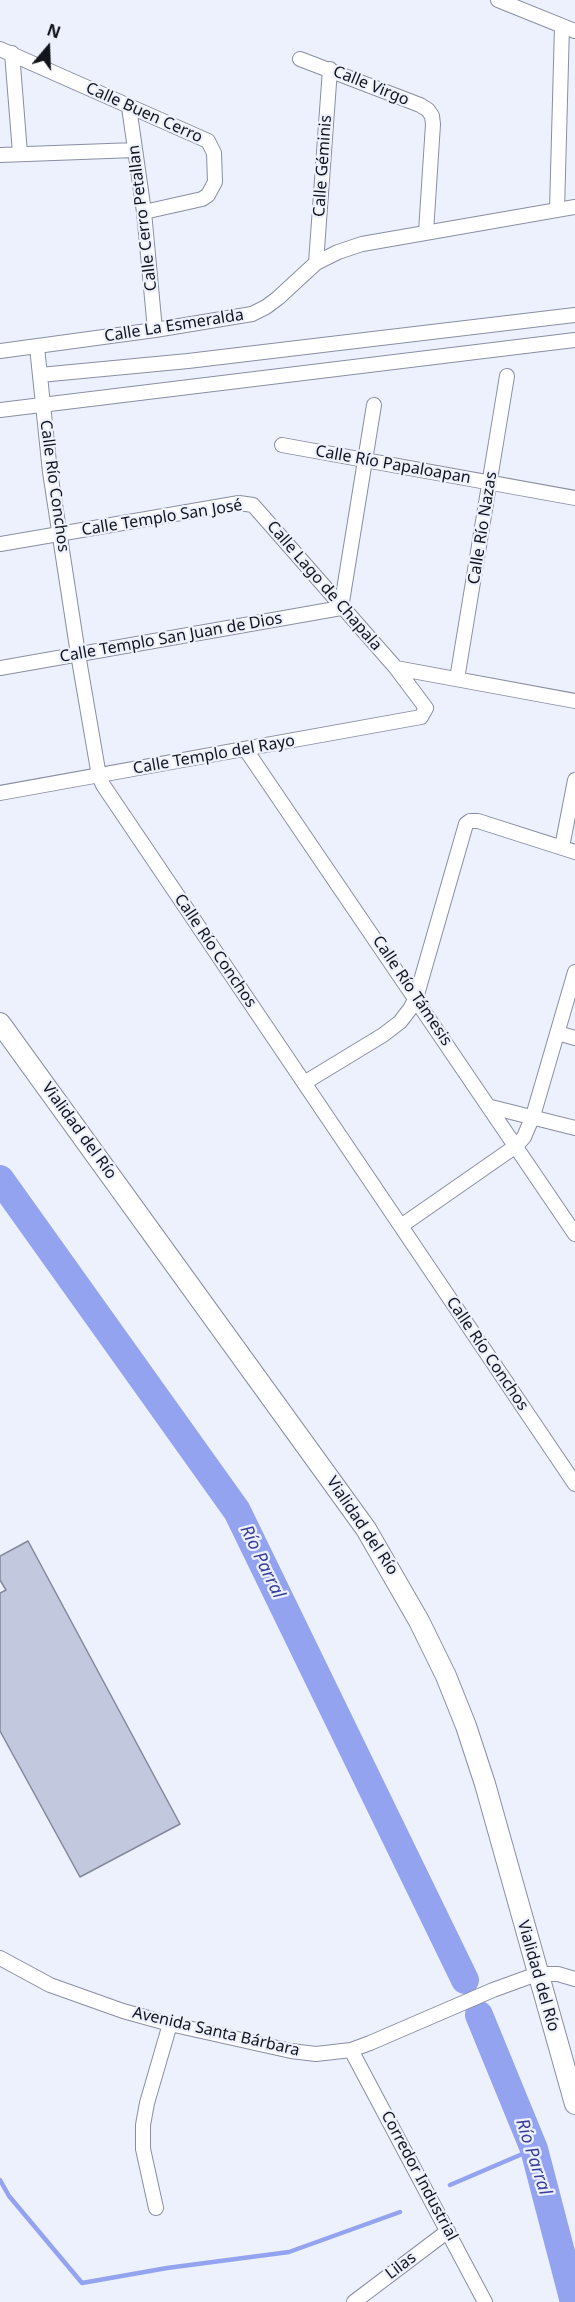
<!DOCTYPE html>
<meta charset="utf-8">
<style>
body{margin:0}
#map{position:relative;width:575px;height:2302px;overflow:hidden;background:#edf1fe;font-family:"Noto Sans",sans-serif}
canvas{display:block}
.north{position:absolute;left:18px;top:18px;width:60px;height:60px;-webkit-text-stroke:4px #edf1fe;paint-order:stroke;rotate:19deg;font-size:16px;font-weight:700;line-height:24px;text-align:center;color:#12141b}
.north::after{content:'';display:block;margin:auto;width:21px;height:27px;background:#12141b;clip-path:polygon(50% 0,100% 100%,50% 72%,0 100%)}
</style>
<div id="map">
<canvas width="575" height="2302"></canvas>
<div class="north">N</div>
</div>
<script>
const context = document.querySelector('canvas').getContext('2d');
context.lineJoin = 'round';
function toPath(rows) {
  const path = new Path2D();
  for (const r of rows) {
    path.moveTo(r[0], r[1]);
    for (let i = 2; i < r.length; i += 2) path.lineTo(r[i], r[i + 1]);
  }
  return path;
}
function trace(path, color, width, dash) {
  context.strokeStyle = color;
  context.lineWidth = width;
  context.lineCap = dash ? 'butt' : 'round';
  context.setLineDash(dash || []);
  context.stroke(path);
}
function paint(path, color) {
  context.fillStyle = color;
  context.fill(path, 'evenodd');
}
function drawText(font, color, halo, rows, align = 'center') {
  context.font = font + ' "Noto Sans",sans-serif';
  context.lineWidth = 4.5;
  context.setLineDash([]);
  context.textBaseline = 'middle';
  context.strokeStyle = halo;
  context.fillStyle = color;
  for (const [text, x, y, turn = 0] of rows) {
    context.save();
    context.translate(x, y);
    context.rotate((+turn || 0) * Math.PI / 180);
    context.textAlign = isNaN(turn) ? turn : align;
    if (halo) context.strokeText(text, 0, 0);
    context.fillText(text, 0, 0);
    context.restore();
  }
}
const stream = toPath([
 [0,2180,9,2196,82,2283,167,2268,289,2252,400,2212],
 [450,2185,534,2149]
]);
const river = toPath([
 [0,1179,237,1511,465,1980],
 [479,2015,534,2149,574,2302]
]);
const building = toPath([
 [28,1541,180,1824,80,1877,0,1731,0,1593,6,1590,0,1580,0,1556,28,1541]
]);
const street = toPath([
 [498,0,575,31],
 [0,49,208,141,214,153,215,182,208,195,202,199,144,212],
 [12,53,20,153],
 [300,59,420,105,428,110,432,116,433,124,426,232],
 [129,107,144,212,155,330],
 [0,155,135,150],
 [557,210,562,26],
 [316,263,330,69],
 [37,347,50,472,78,654,99,776,103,785,575,1484],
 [0,351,155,330,252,314,266,307,278,298,316,263,338,252,362,244,575,207],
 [40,375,188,361,575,315],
 [0,410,575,340],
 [282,445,575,498],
 [0,544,239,503,253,505,396,668,426,708,421,717,0,793],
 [0,668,341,608,374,405],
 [396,668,575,701],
 [457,679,507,376],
 [246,750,575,1234],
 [562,847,575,780],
 [558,1033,575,1038],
 [304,1083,383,1035,400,1022,410,1009,416,998,466,824,470,821,478,821,575,852],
 [491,1107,575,1128],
 [401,1226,516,1146,524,1137,533,1116,575,972],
 [0,1958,50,1985,123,2011,170,2024,291,2051,316,2054,351,2050,370,2043,493,1990,537,1974,558,1974,575,1979],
 [351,2050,485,2302],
 [156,2208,143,2149,143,2125,147,2103,170,2024],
 [354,2302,448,2231]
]);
const secondary = toPath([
 [0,1023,366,1529,419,1621,446,1676,466,1726,485,1784,575,2104]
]);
const streetNames = [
 ["Calle Virgo",371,86,22],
 ["Calle Buen Cerro",144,113,24],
 ["Calle Géminis",323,166,-86],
 ["Calle Cerro Petallan",143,218,-97],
 ["Calle La Esmeralda",174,326,-9],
 ["Calle Río Papaloapan",393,465,10],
 ["Calle Río Conchos",54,486,82],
 ["Calle Templo San José",162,518,-9],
 ["Calle Río Nazas",483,528,-81],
 ["Calle Lago de Chapala",324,586,49],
 ["Calle Templo San Juan de Dios",171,638,-10],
 ["Calle Templo del Rayo",214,755,-10],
 ["Calle Río Conchos",215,951,56],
 ["Calle Río Támesis",412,991,56],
 ["Vialidad del Río",79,1131,54],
 ["Calle Río Conchos",487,1354,56],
 ["Vialidad del Río",362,1526,56],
 ["Vialidad del Río",538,1976,74],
 ["Avenida Santa Bárbara",216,2032,13],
 ["Corredor Industrial",419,2176,62],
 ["Lilas",401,2266,-37]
];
const waterNames = [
 ["Río Parral",262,1562,64],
 ["Río Parral",533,2157,72]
];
trace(stream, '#94a3f0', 4.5);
trace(river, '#94a3f0', 28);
paint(building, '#c2c8dd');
trace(building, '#83889c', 1.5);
trace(street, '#898ea2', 16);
trace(secondary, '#898ea2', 22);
trace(street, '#fff', 14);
trace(secondary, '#fff', 20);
drawText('16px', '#12141b', '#edf1fe', streetNames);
drawText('italic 18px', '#383f97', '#edf1fe', waterNames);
</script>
